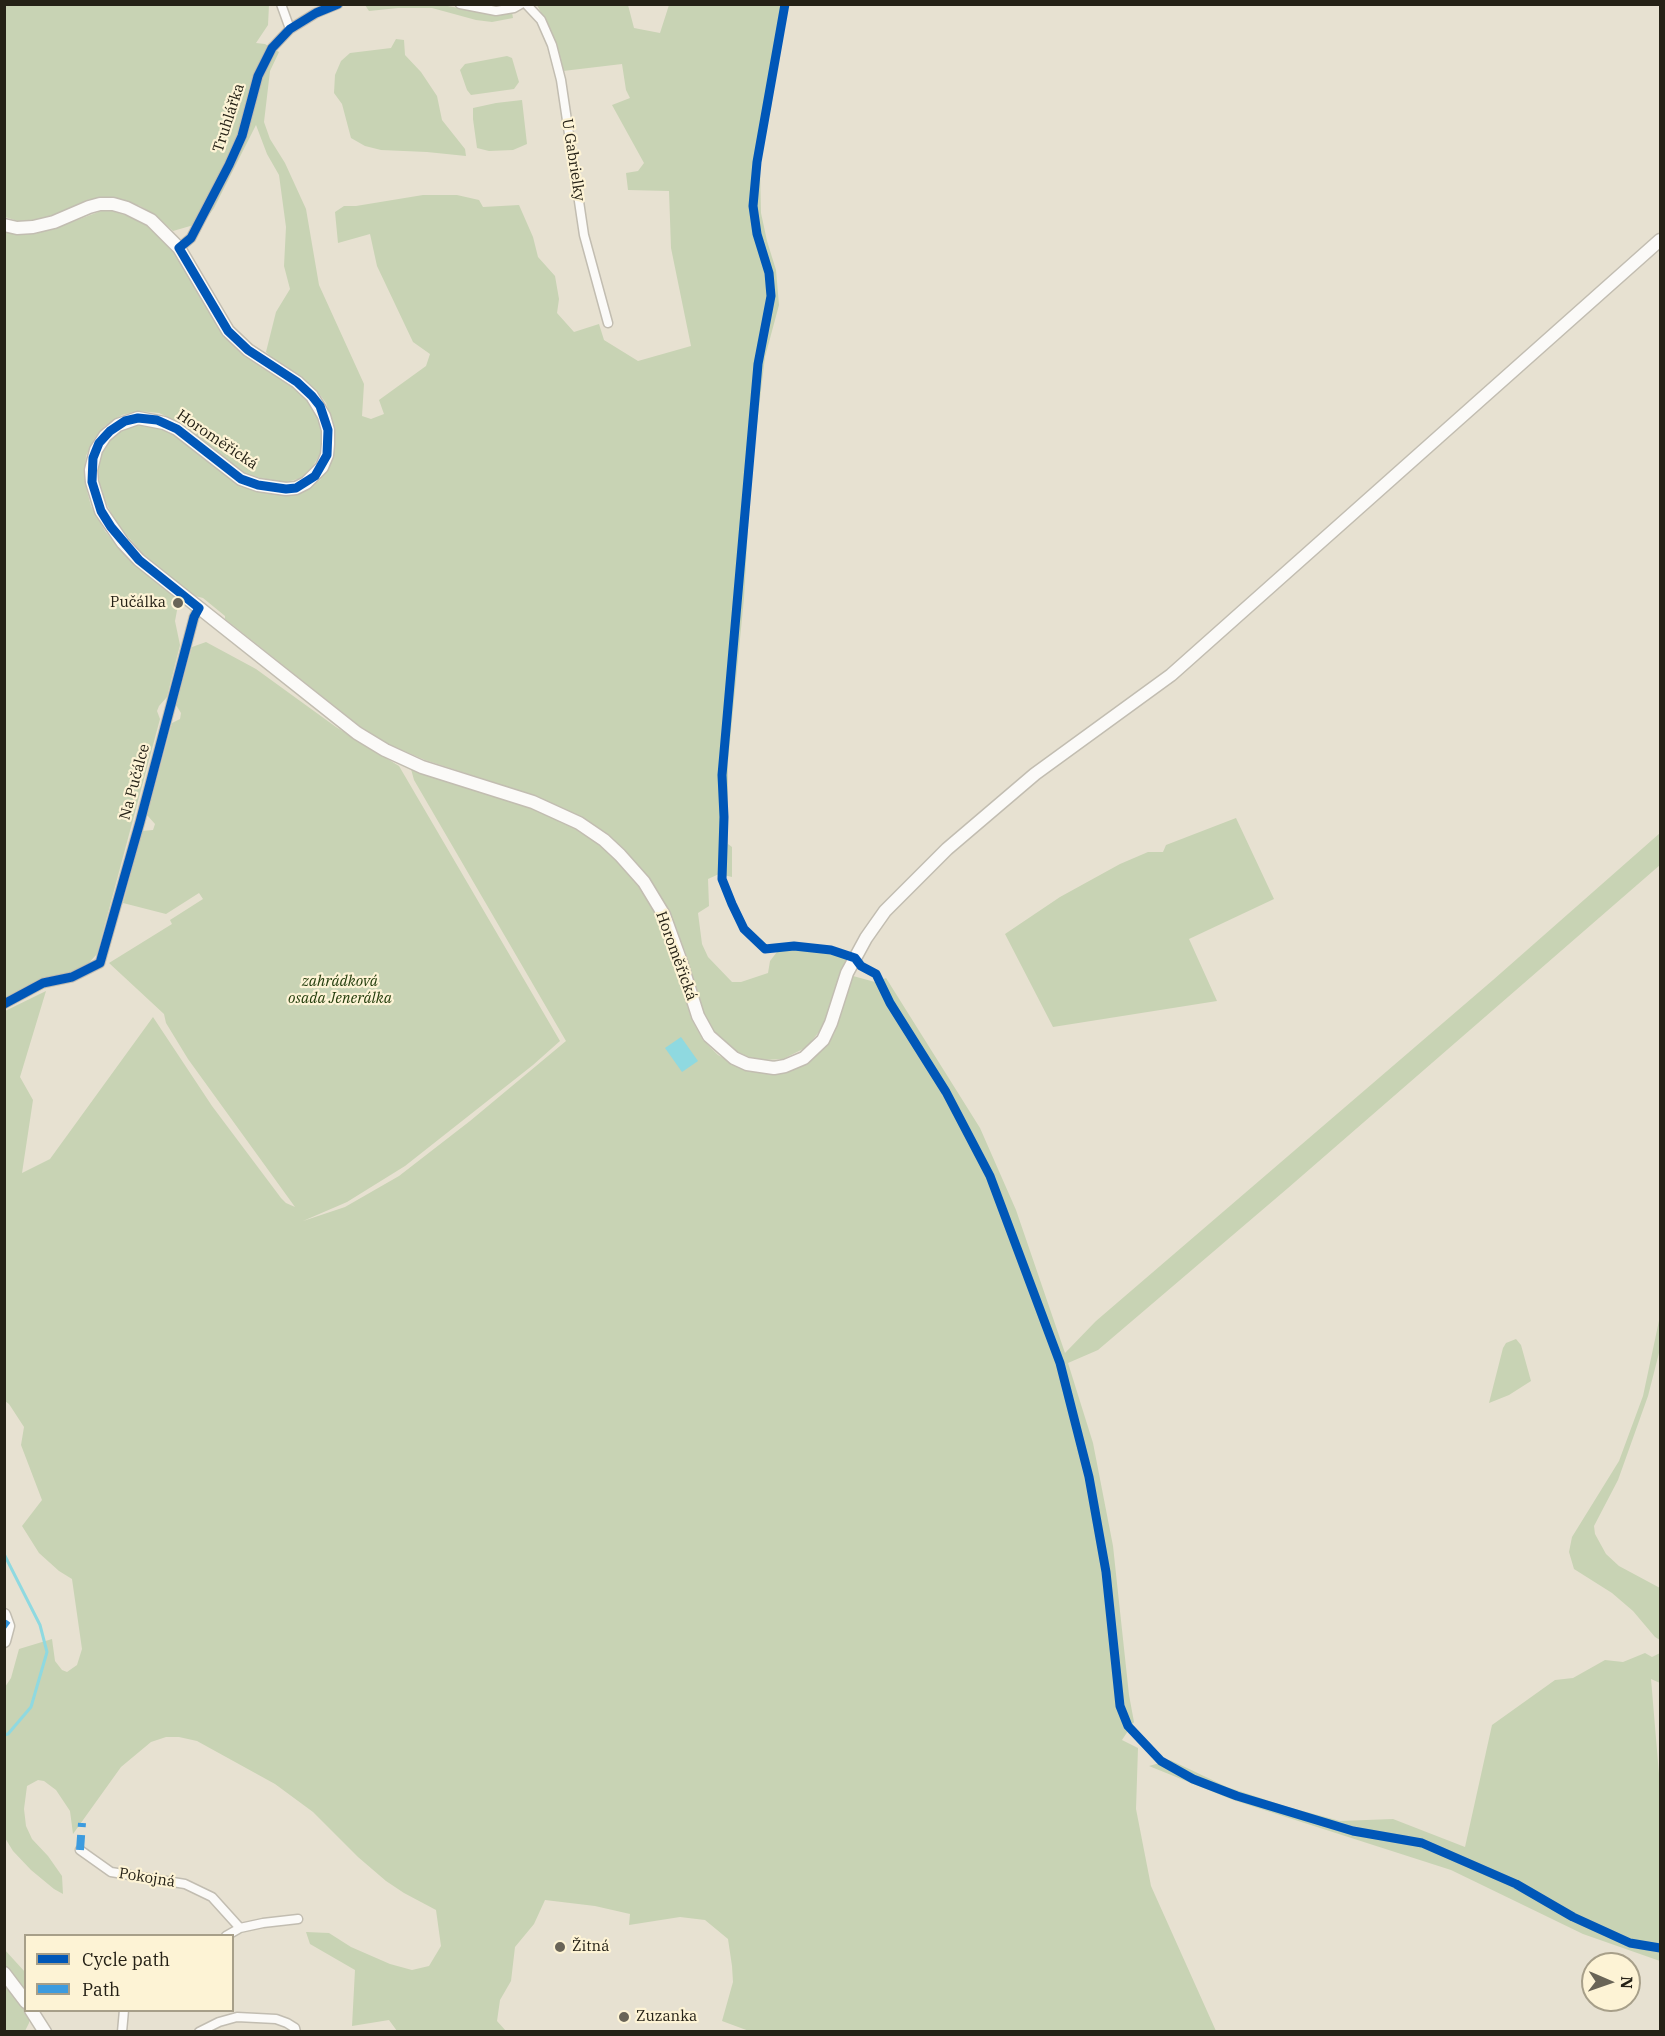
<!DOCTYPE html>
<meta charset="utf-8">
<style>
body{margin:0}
#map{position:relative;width:1665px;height:2036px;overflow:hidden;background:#e7e1d1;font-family:"IBM Plex Serif",serif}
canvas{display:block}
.frame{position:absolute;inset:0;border:6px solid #252116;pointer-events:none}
.legend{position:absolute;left:24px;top:1934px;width:210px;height:78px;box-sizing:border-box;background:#fdf3d5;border:2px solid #a79f89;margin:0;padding:8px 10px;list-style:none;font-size:18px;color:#252116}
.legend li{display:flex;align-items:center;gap:12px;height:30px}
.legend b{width:30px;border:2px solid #a79f89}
.north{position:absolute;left:1581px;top:1952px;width:60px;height:60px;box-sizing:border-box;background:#fdf3d5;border:2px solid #a79f89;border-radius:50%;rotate:92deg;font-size:16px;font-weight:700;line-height:24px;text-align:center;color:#252116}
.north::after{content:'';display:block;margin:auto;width:21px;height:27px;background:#696457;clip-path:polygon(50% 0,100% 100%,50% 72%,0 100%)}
</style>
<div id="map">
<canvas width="1665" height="2036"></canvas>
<div class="frame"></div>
<ul class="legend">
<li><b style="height:8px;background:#0057b8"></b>Cycle path</li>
<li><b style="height:8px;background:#3c9bdf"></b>Path</li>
</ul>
<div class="north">N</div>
</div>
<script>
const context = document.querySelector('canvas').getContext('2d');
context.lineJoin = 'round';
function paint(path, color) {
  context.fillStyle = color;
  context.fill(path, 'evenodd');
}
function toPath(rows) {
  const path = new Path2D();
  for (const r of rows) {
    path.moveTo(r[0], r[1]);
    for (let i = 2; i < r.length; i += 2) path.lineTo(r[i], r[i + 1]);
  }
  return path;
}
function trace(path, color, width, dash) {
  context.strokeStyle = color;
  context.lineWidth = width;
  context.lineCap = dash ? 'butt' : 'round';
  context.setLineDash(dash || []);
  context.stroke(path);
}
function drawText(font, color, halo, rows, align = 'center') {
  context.font = font + ' "IBM Plex Serif",serif';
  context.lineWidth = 4.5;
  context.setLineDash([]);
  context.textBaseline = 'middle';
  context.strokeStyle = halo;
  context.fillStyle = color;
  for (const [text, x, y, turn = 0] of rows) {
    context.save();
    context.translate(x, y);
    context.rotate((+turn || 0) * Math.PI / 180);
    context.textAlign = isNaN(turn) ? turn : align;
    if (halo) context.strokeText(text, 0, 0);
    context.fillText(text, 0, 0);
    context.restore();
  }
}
const green = toPath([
 [5,5,269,5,268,25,256,43,265,44,279,52,270,71,264,122,270,139,285,163,306,209,319,285,364,384,362,416,371,419,384,414,379,400,426,366,430,354,413,342,377,266,370,234,338,243,335,212,344,206,356,206,423,195,457,195,479,200,483,207,519,205,533,237,538,257,555,276,559,299,557,313,574,332,599,324,604,340,638,361,691,346,671,248,669,191,628,190,626,173,638,171,644,163,612,105,630,98,626,90,622,64,563,71,554,38,537,5,628,5,634,28,660,33,669,5,789,5,774,64,772,101,771,109,766,117,760,168,761,213,767,241,776,270,779,305,765,357,751,474,744,598,728,762,728,844,732,847,732,877,719,874,708,879,709,906,698,913,702,944,708,957,732,982,741,982,768,973,770,961,780,948,849,955,841,971,822,1028,807,1047,783,1059,763,1060,749,1057,737,1052,714,1032,704,1013,687,957,670,912,649,878,625,850,608,834,582,817,536,796,425,760,388,744,361,727,225,619,225,616,203,598,195,596,187,590,144,555,116,523,101,493,98,470,100,459,105,447,114,436,128,427,138,425,162,429,174,435,238,484,256,491,286,496,298,494,309,489,320,480,327,470,333,457,335,429,326,403,317,391,301,376,272,358,266,352,276,312,290,289,284,266,286,227,279,175,267,154,256,125,214,208,204,222,173,231,155,215,140,206,114,197,87,200,52,216,32,220,18,221,5,217],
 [365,5,442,5,492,14,512,12,513,18,492,22,476,20,432,8,398,8,369,11],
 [396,39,404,40,405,55,421,72,437,96,442,120,465,149,466,156,427,152,381,150,365,146,351,138,342,104,334,93,335,75,341,61,350,53,391,48],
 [507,56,512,58,519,82,514,89,471,95,467,90,460,70,465,64],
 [522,100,527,144,513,150,489,151,477,148,473,119,473,108,496,103],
 [101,211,112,211,134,218,147,226,163,240,174,252,223,336,244,356,292,387,307,400,318,418,322,431,322,443,320,454,310,471,302,478,286,482,260,478,245,473,181,423,159,413,138,411,122,415,105,426,94,439,86,456,85,469,85,483,91,506,105,531,118,547,135,565,179,600,175,621,180,645,167,697,159,706,157,711,160,719,97,954,86,966,5,1000,5,232,16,234,34,234,56,228],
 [206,642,256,669,336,727,399,766,560,1041,533,1065,405,1166,347,1202,303,1221,345,1207,399,1176,470,1121,566,1041,414,780,411,769,531,808,575,829,600,845,616,860,638,886,658,918,674,961,691,1018,703,1040,718,1055,744,1070,774,1075,787,1072,807,1063,828,1044,834,1034,853,976,875,982,886,978,980,1128,1016,1210,1065,1353,1096,1321,1493,980,1660,833,1660,865,1288,1188,1098,1350,1068,1363,1093,1443,1113,1546,1129,1695,1134,1722,1122,1740,1138,1748,1136,1809,1151,1886,1216,2031,749,2031,722,2021,733,1982,732,1966,728,1939,705,1920,680,1917,629,1925,630,1914,595,1906,545,1900,534,1924,515,1947,511,1981,500,2000,497,2021,506,2031,397,2031,389,2020,352,2026,355,1970,310,1944,306,1932,329,1933,351,1947,390,1964,412,1970,429,1966,441,1946,436,1910,404,1893,386,1881,358,1857,313,1812,275,1784,197,1741,179,1737,166,1737,151,1742,121,1767,73,1834,70,1811,56,1790,44,1781,38,1780,27,1786,24,1809,26,1826,32,1839,48,1856,62,1876,63,1894,54,1889,31,1870,13,1851,5,1838,5,1687,11,1678,19,1649,52,1639,55,1661,62,1670,67,1672,77,1665,82,1649,72,1579,59,1571,39,1553,22,1526,42,1500,21,1445,24,1427,9,1404,5,1401,5,1011,46,991,20,1077,33,1100,22,1173,50,1159,153,1017,212,1106,281,1198,286,1203,295,1207,188,1059,166,1023,164,1014,109,963,172,924,170,920,203,899,199,893,166,914,123,903,142,831,153,830,155,824,147,815,172,723,180,719,181,713,176,705,192,647],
 [1236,818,1274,899,1189,939,1217,1001,1053,1027,1005,934,1060,897,1120,864,1148,852,1163,852,1166,845],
 [1660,1316,1660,1349,1648,1396,1618,1480,1594,1526,1595,1534,1606,1554,1619,1566,1660,1588,1660,1640,1655,1637,1633,1611,1612,1593,1574,1569,1569,1552,1572,1537,1619,1461,1643,1396],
 [1516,1339,1521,1345,1531,1381,1509,1395,1489,1403,1503,1348,1506,1343],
 [1645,1653,1652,1657,1660,1653,1660,1683,1651,1679,1660,1786,1660,1961,1583,1934,1451,1870,1233,1800,1149,1766,1170,1760,1227,1787,1288,1807,1340,1821,1393,1819,1465,1847,1492,1725,1555,1680,1573,1678,1605,1660,1623,1662],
 [4,1949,25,1972,26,2010,30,2011,29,2023,25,2031,5,2031]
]);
const water = toPath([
 [681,1037,698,1061,682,1072,665,1048]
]);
const stream = toPath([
 [4,1554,40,1625,47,1652,31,1707,8,1734,4,1735]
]);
const street = toPath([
 [281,4,290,29],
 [460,4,496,11,514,8,521,4],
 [526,4,541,20,552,45,561,80,584,235,608,323],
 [179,248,191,238,229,165,242,136,258,76,272,48,290,29,316,13,338,4],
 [4,1004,43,983,72,977,100,963,140,822,194,617,199,608],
 [80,1850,111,1872,185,1884,212,1897,240,1928],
 [226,1936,240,1928,263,1923,298,1919],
 [122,2032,124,2010],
 [199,2032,219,2022,237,2017,276,2019,287,2023,295,2028,296,2032]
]);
const secondary = toPath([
 [4,225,17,228,33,227,54,222,89,207,100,204,113,204,127,208,151,220,179,248,228,331,248,350,297,382,312,396,324,416,328,430,328,444,327,455,322,467,306,483,296,488,286,489,258,485,241,479,177,429,164,423,138,418,118,425,105,436,96,450,91,470,92,482,101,511,123,543,139,560,183,595,357,733,385,750,422,767,533,802,579,823,604,840,620,855,644,882,664,915,680,959,698,1016,709,1036,734,1058,747,1064,774,1068,785,1066,804,1058,823,1040,831,1023,847,973,866,938,885,911,947,849,1035,774,1171,675,1660,240],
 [4,1615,8,1626,4,1641],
 [4,1973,26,2002],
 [31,2010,45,2032]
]);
const quiet = toPath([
 [4,1623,8,1626],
 [80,1850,82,1823]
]);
const cycleway = toPath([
 [785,4,757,162,753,206,757,234,769,273,771,296,758,364,722,775,724,817,722,879,732,904,744,929,765,949,794,946,831,950,855,958,861,966,876,974,890,1003,946,1092,990,1176,1060,1363,1089,1477,1106,1572,1120,1706,1128,1726,1161,1761,1193,1779,1237,1796,1353,1831,1422,1843,1516,1884,1573,1917,1630,1943,1660,1948],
 [4,1004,43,983,72,977,100,963,140,822,194,617,199,608,139,560,111,527,101,511,92,482,93,458,99,443,110,431,125,421,138,418,157,420,177,429,241,479,258,485,286,489,296,488,315,476,327,455,328,430,320,406,312,396,297,382,248,350,228,331,179,248,191,238,229,165,242,136,258,76,272,48,290,29,316,13,338,4]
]);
const markers = [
 [178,603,6,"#696457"],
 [560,1947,6,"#696457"],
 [624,2017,6,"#696457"]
];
const streetNames = [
 ["Truhlářka",229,118,-72],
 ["U Gabrielky",573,160,81],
 ["Horoměřická",217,440,34],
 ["Na Pučálce",135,782,-75],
 ["Horoměřická",676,956,70],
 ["Pokojná",147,1878,9]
];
const poiNames = [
 ["Pučálka",166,603,"right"],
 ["Žitná",572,1947],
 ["Zuzanka",636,2017]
];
const parkNames = [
 ["zahrádková",340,982],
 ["osada Jenerálka",340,999]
];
paint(green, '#c8d3b4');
paint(water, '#8fd9e0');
trace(stream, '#8fd9e0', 3);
trace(street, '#c2bdb1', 11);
trace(secondary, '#c2bdb1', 15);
trace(street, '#fbfaf8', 8);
trace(secondary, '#fbfaf8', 12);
trace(quiet, '#3c9bdf', 8, [15, 8]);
trace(cycleway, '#0057b8', 9);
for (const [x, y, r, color] of markers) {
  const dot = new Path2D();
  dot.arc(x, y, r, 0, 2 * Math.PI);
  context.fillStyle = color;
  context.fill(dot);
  trace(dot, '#fdf3d5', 2);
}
drawText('15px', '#252116', '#fdf3d5', streetNames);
drawText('15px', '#252116', '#fdf3d5', poiNames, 'left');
drawText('italic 15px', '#233d0c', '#fdf3d5', parkNames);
</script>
